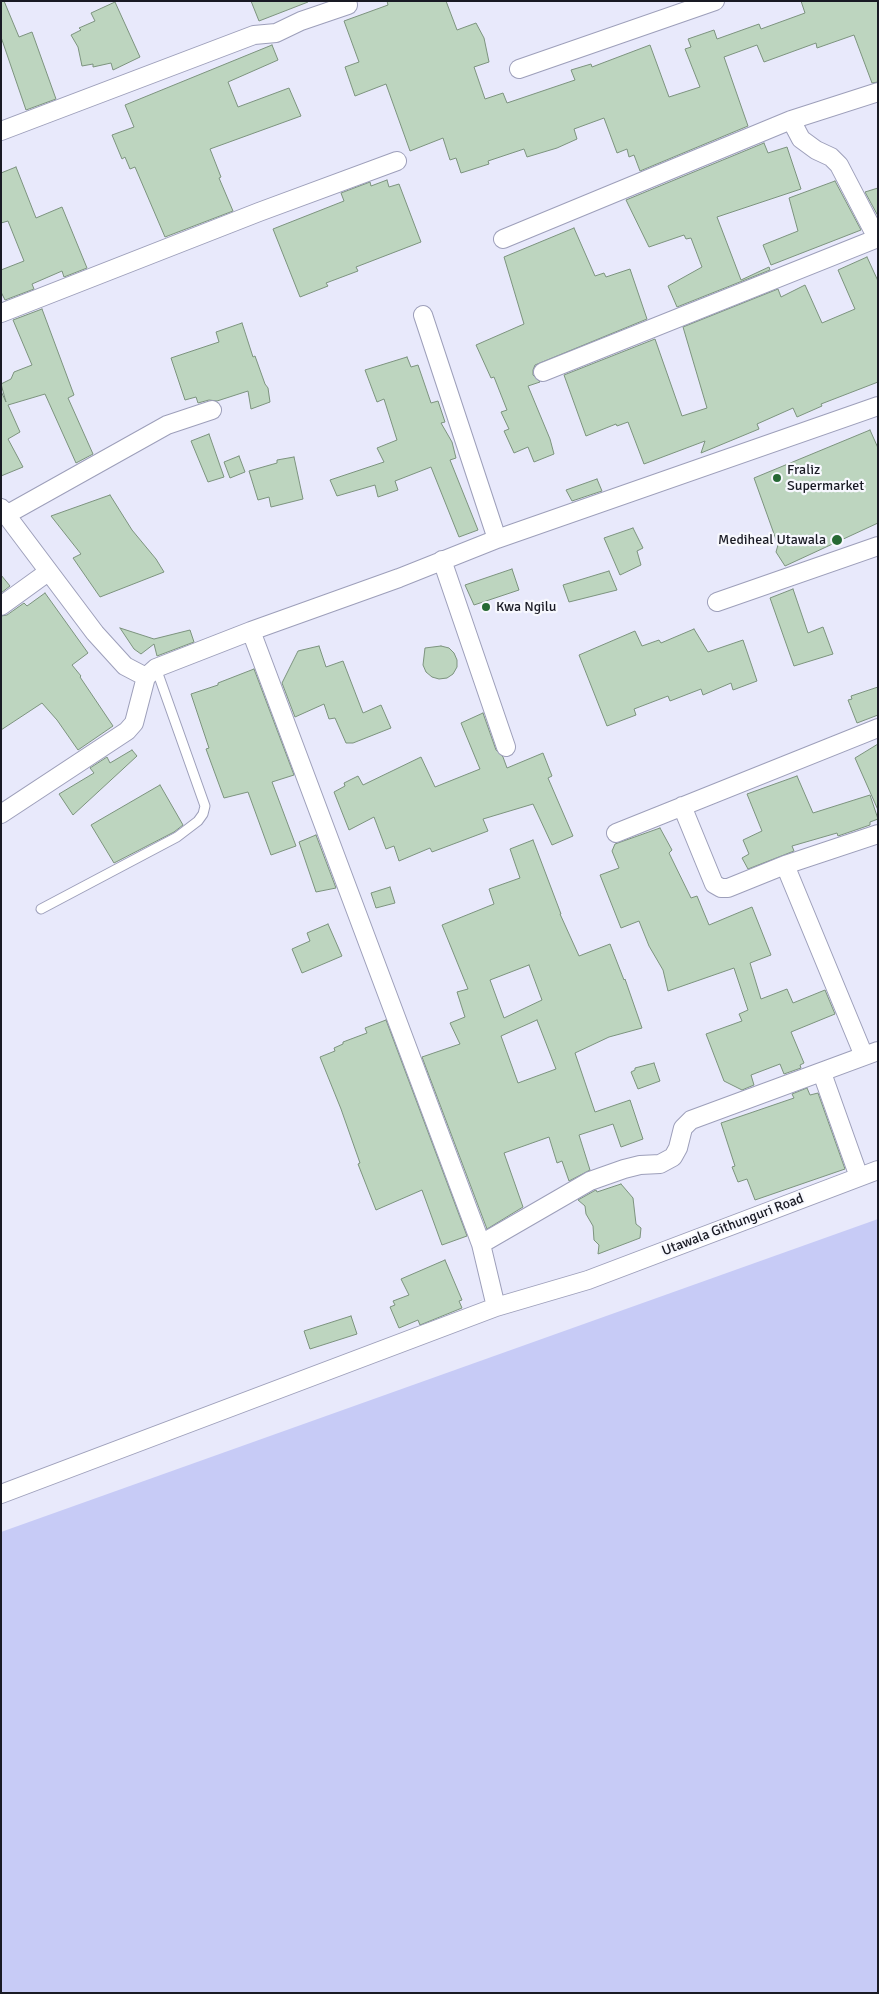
<!DOCTYPE html>
<style>
body{margin:0}
#map{position:relative;width:879px;height:1994px;overflow:hidden;background:#e8e9fb;font-family:Signika,sans-serif}
canvas{display:block}
.frame{position:absolute;inset:0;border:2px solid #191a24;pointer-events:none}
</style>
<div id="map">
<canvas width="879" height="1994"></canvas>
<div class="frame"></div>
</div>
<script>
const context = document.querySelector('canvas').getContext('2d');
context.lineJoin = 'round';
function paint(path, color) {
  context.fillStyle = color;
  context.fill(path, 'evenodd');
}
function toPath(rows) {
  const path = new Path2D();
  for (const r of rows) {
    path.moveTo(r[0], r[1]);
    for (let i = 2; i < r.length; i += 2) path.lineTo(r[i], r[i + 1]);
  }
  return path;
}
function trace(path, color, width, dash) {
  context.strokeStyle = color;
  context.lineWidth = width;
  context.lineCap = dash ? 'butt' : 'round';
  context.setLineDash(dash || []);
  context.stroke(path);
}
function drawText(font, color, halo, rows, align = 'center') {
  context.font = font + ' Signika,sans-serif';
  context.lineWidth = 4.5;
  context.setLineDash([]);
  context.textBaseline = 'middle';
  context.strokeStyle = halo;
  context.fillStyle = color;
  for (const [text, x, y, turn = 0] of rows) {
    context.save();
    context.translate(x, y);
    context.rotate((+turn || 0) * Math.PI / 180);
    context.textAlign = isNaN(turn) ? turn : align;
    if (halo) context.strokeText(text, 0, 0);
    context.fillText(text, 0, 0);
    context.restore();
  }
}
const green = toPath([
 [878,1219,878,1993,1,1993,1,1532]
]);
const building = toPath([
 [1,1,4,1,19,37,32,32,56,99,26,110,1,37,1,1],
 [251,1,308,1,308,2,259,21,251,1],
 [387,1,446,1,457,30,476,23,484,38,489,62,474,67,485,99,503,93,507,103,575,80,571,70,591,64,592,67,650,45,669,97,700,87,685,49,691,47,688,39,714,30,717,39,759,24,761,29,805,13,801,1,878,1,878,82,872,83,854,35,817,48,816,43,764,62,757,45,724,57,748,126,640,171,634,155,629,157,627,149,617,153,604,118,574,129,577,139,557,148,527,157,524,149,488,161,489,164,461,173,456,158,450,160,443,138,410,151,386,84,355,96,345,67,359,62,344,21,388,5,387,1],
 [115,2,140,57,113,70,111,63,93,67,93,64,82,66,78,47,71,35,81,30,79,28,95,21,91,13,115,2],
 [272,45,278,60,228,82,238,107,289,88,301,116,210,149,221,177,219,178,233,211,165,237,135,167,130,169,125,157,122,159,112,135,134,127,125,105,272,45],
 [764,143,768,153,787,147,801,189,717,217,741,280,769,267,770,270,677,307,668,286,702,267,691,238,686,239,684,235,649,247,626,200,764,143],
 [16,167,36,218,62,207,87,268,64,277,62,271,32,284,34,289,5,300,1,292,1,270,24,261,8,221,1,223,1,173,16,167],
 [387,180,389,187,399,184,421,242,356,267,358,271,326,283,328,286,300,297,273,229,344,201,341,193,370,182,371,186,387,180],
 [835,181,861,230,771,265,763,245,798,231,789,198,835,181],
 [878,188,878,216,865,192,878,188],
 [574,228,595,276,604,273,606,277,630,269,647,319,535,365,533,370,533,375,540,382,528,386,550,439,554,454,534,462,528,447,514,453,504,431,509,429,501,412,507,410,494,377,491,378,476,345,524,324,504,257,574,228],
 [867,257,878,281,878,382,821,404,822,406,797,417,793,408,757,424,759,429,701,453,705,441,644,464,628,422,617,426,616,424,586,436,564,375,655,339,682,416,707,408,683,327,778,289,781,297,805,285,822,323,855,309,838,270,867,257],
 [42,309,74,395,68,398,93,454,76,463,45,394,8,405,20,432,8,439,23,467,1,476,1,391,6,402,1,384,11,379,14,372,32,365,13,320,42,309],
 [242,323,253,357,255,356,265,384,268,388,270,402,251,409,248,391,217,401,209,400,198,403,196,397,185,400,171,358,219,342,216,332,242,323],
 [407,357,411,367,418,365,431,403,438,401,445,422,441,423,452,442,456,458,450,460,478,530,459,537,431,467,395,481,398,490,378,497,375,485,337,496,330,480,384,462,377,448,397,440,384,399,377,402,365,370,407,357],
 [870,430,878,448,878,523,785,566,776,552,778,545,754,478,870,430],
 [209,434,224,477,208,482,191,441,209,434],
 [239,456,245,472,230,478,224,462,239,456],
 [294,457,303,499,271,507,269,497,258,500,249,471,277,463,277,460,294,457],
 [597,479,602,491,572,501,566,490,597,479],
 [110,495,132,530,156,559,164,572,100,597,73,558,81,554,51,516,110,495],
 [633,528,643,548,637,551,641,565,620,575,604,538,633,528],
 [512,569,519,590,474,605,465,585,512,569],
 [609,571,617,590,569,602,563,585,609,571],
 [1,575,10,586,1,593,1,575],
 [793,589,808,633,823,627,833,654,794,666,770,598,793,589],
 [45,593,88,653,72,665,81,676,80,677,113,726,78,750,57,720,42,703,1,730,1,616,7,615,24,603,27,606,45,593],
 [120,628,154,639,190,630,194,642,157,656,154,644,141,654,134,649,120,628],
 [694,629,708,652,743,640,757,681,733,690,731,683,703,695,701,689,670,701,668,696,634,709,636,715,607,726,579,655,635,631,642,646,659,640,661,643,694,629],
 [319,646,326,667,343,661,363,713,381,705,391,728,353,743,346,743,335,718,329,719,324,704,295,717,282,683,298,651,319,646],
 [441,646,449,648,454,653,457,660,457,667,453,674,447,678,439,679,432,677,426,672,423,665,425,648,441,646],
 [254,669,294,775,272,782,296,846,271,855,248,792,224,798,206,749,209,748,191,694,218,685,218,683,254,669],
 [878,687,878,715,857,723,848,700,852,699,851,696,878,687],
 [483,713,496,750,503,757,507,768,543,753,552,776,548,778,573,836,552,845,533,804,483,819,488,831,432,852,430,848,399,861,394,846,386,849,374,817,349,830,334,792,345,786,344,783,358,776,363,785,421,757,435,787,480,769,461,723,483,713],
 [878,744,878,810,855,758,878,744],
 [132,750,137,756,73,815,59,794,94,773,90,768,107,757,110,763,132,750],
 [797,776,813,813,870,795,878,819,870,822,870,825,838,836,837,833,792,846,794,851,748,869,742,858,749,854,743,840,762,831,747,794,797,776],
 [160,785,183,825,174,832,114,863,91,825,160,785],
 [660,828,672,850,669,853,691,898,697,896,709,925,752,907,771,955,750,963,761,999,787,989,793,1003,825,990,835,1014,791,1032,804,1063,800,1065,801,1068,784,1074,780,1064,751,1075,754,1085,742,1090,724,1081,706,1034,742,1021,739,1014,748,1010,734,968,668,991,663,970,649,946,639,921,621,928,600,875,619,868,612,851,615,844,660,828],
 [316,835,336,888,316,892,299,842,316,835],
 [533,840,561,914,560,914,579,956,610,944,624,980,625,979,642,1028,609,1037,575,1053,595,1112,630,1100,643,1139,621,1147,613,1124,579,1135,590,1170,569,1181,562,1161,557,1163,549,1137,504,1153,523,1207,487,1229,422,1057,460,1044,450,1023,465,1017,457,992,468,989,442,925,494,904,489,889,520,878,510,849,533,840],
 [529,965,542,1000,504,1018,490,980,529,965],
 [537,1020,556,1069,518,1083,501,1036,537,1020],
 [390,887,395,903,376,908,371,893,390,887],
 [328,924,342,956,302,973,292,949,310,941,307,933,328,924],
 [386,1020,467,1236,442,1245,422,1190,376,1210,358,1164,360,1163,341,1109,320,1057,335,1051,334,1048,343,1044,343,1042,367,1033,365,1028,386,1020],
 [654,1063,660,1081,638,1089,631,1072,635,1070,635,1068,654,1063],
 [807,1088,810,1095,818,1093,845,1169,755,1200,747,1179,738,1182,732,1167,735,1166,721,1123,794,1098,792,1094,807,1088],
 [621,1184,633,1198,636,1224,641,1228,640,1238,598,1254,599,1245,594,1240,593,1226,586,1214,585,1206,578,1200,594,1191,596,1190,597,1192,621,1184],
 [445,1260,462,1300,459,1301,462,1308,420,1325,418,1320,399,1328,390,1307,395,1305,393,1301,409,1295,401,1279,445,1260],
 [351,1316,357,1334,310,1349,304,1331,351,1316]
]);
const service = toPath([
 [41,909,177,837,198,821,203,814,205,806,156,668]
]);
const minor = toPath([
 [519,69,715,1],
 [791,120,801,139,816,150,831,157,839,165,877,238],
 [1,131,254,35,276,33,301,21,348,5],
 [503,239,791,120,878,92],
 [1,313,259,212,397,161],
 [423,315,497,539],
 [543,372,878,238],
 [1,508,95,633,125,666,146,677,156,668,251,631,399,578,497,539,878,406],
 [6,515,167,425,212,410],
 [442,560,506,747],
 [717,602,878,546],
 [1,606,48,572],
 [251,631,481,1244,496,1307],
 [682,806,714,884,721,888,728,888,785,865,878,834],
 [1,814,127,731,134,723,146,677],
 [616,833,878,728],
 [785,865,864,1056],
 [822,1073,859,1177],
 [481,1244,590,1181,624,1169,640,1165,660,1164,673,1157,678,1148,683,1128,691,1120,878,1051],
 [1,1494,496,1307,588,1280,878,1170]
]);
const markers = [
 [777,478,5,"#266934"],
 [837,540,6,"#266934"],
 [486,607,5,"#266934"]
];
const poiNames = [
 ["Fraliz",787,470],
 ["Supermarket",787,486],
 ["Mediheal Utawala",826,540,"right"],
 ["Kwa Ngilu",496,607]
];
const streetNames = [
 ["Utawala Githunguri Road",733,1225,-21]
];
paint(green, '#c7cbf6');
paint(building, '#bdd5bf');
trace(building, '#7c937e', 1);
trace(service, '#9d9fba', 11);
trace(minor, '#9d9fba', 20);
trace(service, '#fff', 9);
trace(minor, '#fff', 18);
for (const [x, y, r, color] of markers) {
  const dot = new Path2D();
  dot.arc(x, y, r, 0, 2 * Math.PI);
  context.fillStyle = color;
  context.fill(dot);
  trace(dot, '#f7f8fe', 2);
}
drawText('14px', '#191a24', '#f7f8fe', poiNames, 'left');
drawText('14px', '#191a24', '#f7f8fe', streetNames);
</script>
